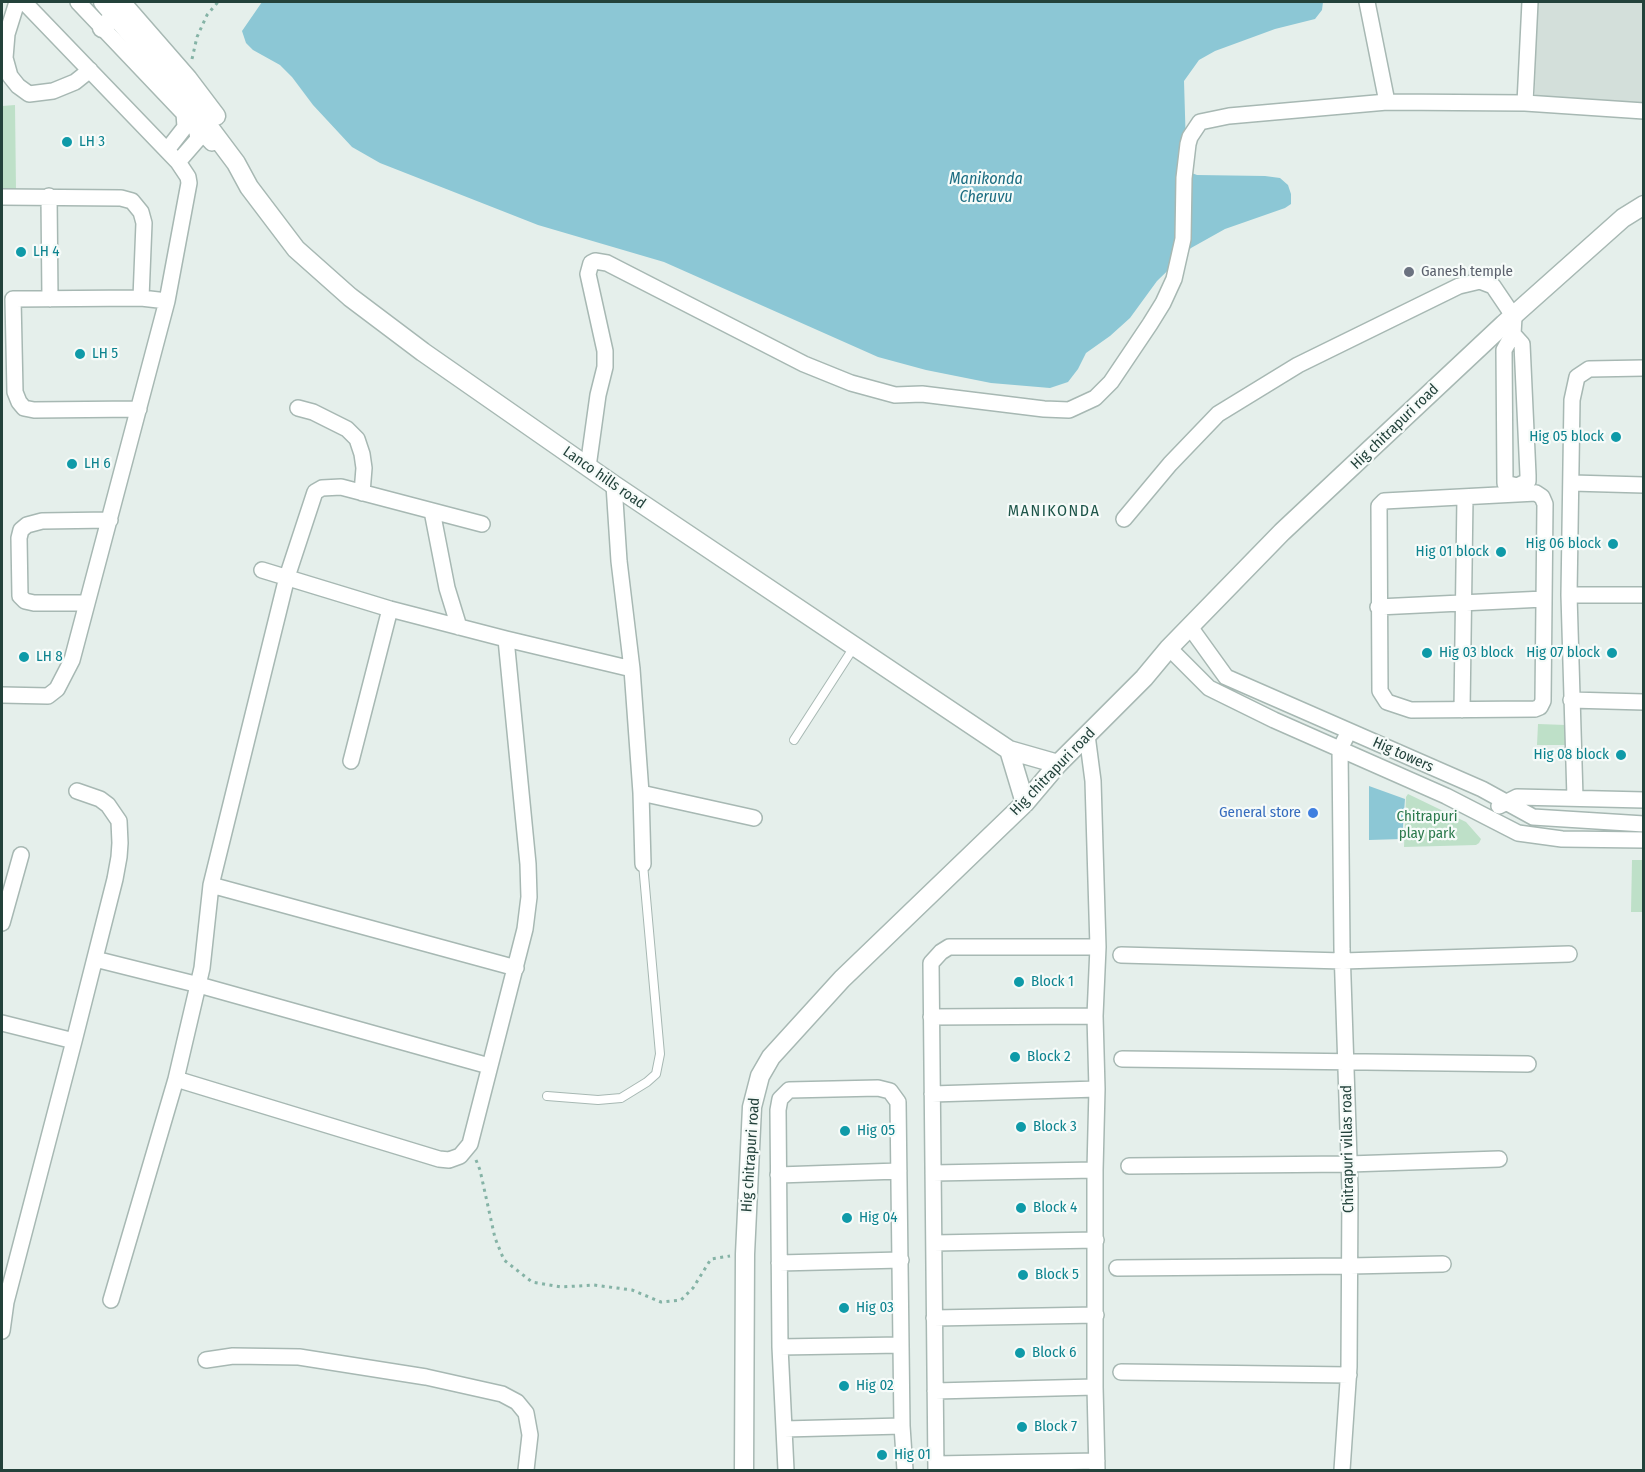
<!DOCTYPE html>
<style>
body{margin:0}
#map{position:relative;width:1645px;height:1472px;overflow:hidden;background:#e5efeb;font-family:"Fira Sans Condensed",sans-serif}
canvas{display:block}
.frame{position:absolute;inset:0;border:3px solid #23423b;pointer-events:none}
</style>
<div id="map">
<canvas width="1645" height="1472"></canvas>
<div class="frame"></div>
</div>
<script>
const context = document.querySelector('canvas').getContext('2d');
context.lineJoin = 'round';
function paint(path, color) {
  context.fillStyle = color;
  context.fill(path, 'evenodd');
}
function toPath(rows) {
  const path = new Path2D();
  for (const r of rows) {
    path.moveTo(r[0], r[1]);
    for (let i = 2; i < r.length; i += 2) path.lineTo(r[i], r[i + 1]);
  }
  return path;
}
function trace(path, color, width, dash) {
  context.strokeStyle = color;
  context.lineWidth = width;
  context.lineCap = dash ? 'butt' : 'round';
  context.setLineDash(dash || []);
  context.stroke(path);
}
function drawText(font, color, halo, rows, align = 'center') {
  context.font = font + ' "Fira Sans Condensed",sans-serif';
  context.lineWidth = 4.5;
  context.setLineDash([]);
  context.textBaseline = 'middle';
  context.strokeStyle = halo;
  context.fillStyle = color;
  for (const [text, x, y, turn = 0] of rows) {
    context.save();
    context.translate(x, y);
    context.rotate((+turn || 0) * Math.PI / 180);
    context.textAlign = isNaN(turn) ? turn : align;
    if (halo) context.strokeText(text, 0, 0);
    context.fillText(text, 0, 0);
    context.restore();
  }
}
const built = toPath([
 [1536,2,1643,2,1643,103,1535,97]
]);
const green = toPath([
 [15,105,16,190,2,190,2,106],
 [1538,724,1566,725,1568,745,1537,745],
 [1408,794,1466,822,1481,839,1479,843,1476,845,1404,847,1406,797],
 [1632,860,1643,860,1643,912,1631,912]
]);
const water = toPath([
 [262,2,1323,2,1322,10,1315,19,1275,29,1215,51,1199,60,1184,81,1186,148,1189,172,1197,175,1265,176,1280,178,1288,185,1291,194,1291,204,1285,208,1225,229,1191,248,1157,281,1130,318,1110,336,1086,353,1078,369,1068,382,1050,388,991,383,926,370,878,357,664,262,538,225,380,163,352,147,313,105,292,77,280,65,253,50,246,43,242,31],
 [1369,786,1405,799,1402,839,1369,840]
]);
const path = toPath([
 [192,59,197,37,207,15,218,2],
 [476,1160,480,1170,495,1238,504,1260,532,1282,561,1287,594,1285,632,1290,661,1302,681,1300,693,1288,711,1259,730,1256]
]);
const service = toPath([
 [794,740,854,647],
 [547,1096,598,1100,621,1098,647,1082,656,1074,660,1054,643,864]
]);
const minor = toPath([
 [17,2,7,34,5,58,10,76,18,86,29,94,53,91,75,82,90,70],
 [78,2,212,143],
 [1367,2,1387,102],
 [1525,103,1530,2],
 [167,150,185,127,184,113],
 [178,162,198,139,196,126],
 [49,196,50,299],
 [2,197,121,198,132,201,141,212,144,223,141,298],
 [1513,334,1522,344,1528,475,1528,481,1517,486],
 [298,408,313,412,347,429,357,439,362,454,364,468,362,493],
 [139,409,34,410,24,408,19,402,15,392,13,299,141,298,167,301],
 [588,467,598,395,605,367,605,351,588,274,591,263,595,261,607,263,804,364,851,383,895,395,922,394,1044,409,1069,410,1095,398,1111,382,1150,324,1163,303,1174,279,1183,239,1184,178,1188,144,1190,137,1200,122,1229,116,1387,102,1525,103,1644,111],
 [1572,483,1644,485],
 [614,485,619,561,632,669,641,793,643,864],
 [1536,493,1542,497,1545,504,1543,701,1540,707,1535,709,1411,710,1387,702,1380,691,1379,506,1384,501,1536,493],
 [432,511,447,588,459,627],
 [1124,519,1170,464,1218,414,1298,365,1459,286,1480,281,1493,286,1514,317,1513,334,1504,350,1505,483,1517,486],
 [482,524,341,487,322,488,315,492,287,577,211,885,202,968,176,1079,439,1159,449,1160,460,1156,470,1144,525,929,529,897,528,864,506,639],
 [262,570,390,609,506,639,632,669],
 [1569,595,1644,595],
 [87,603,34,603,25,601,20,596,19,538,21,530,27,525,42,521,110,520],
 [1378,607,1544,599],
 [1190,627,1226,677,1482,789,1533,817,1644,824],
 [1169,648,1209,688,1274,720,1446,796,1518,833,1562,839,1644,840],
 [2,695,48,696,57,689,72,660,167,301,189,183,188,177,178,162,24,2],
 [1571,700,1644,702],
 [1462,710,1465,497],
 [1087,735,1093,781,1098,947,1095,1016,1097,1089,1095,1170,1095,1387,1097,1470],
 [351,761,390,609],
 [641,793,754,818],
 [1575,798,1569,595,1572,400,1577,377,1589,369,1644,368],
 [1499,806,1517,797,1644,800],
 [211,885,516,968],
 [2,923,21,855],
 [1121,955,1343,961,1569,954],
 [95,959,199,985,489,1066],
 [931,1017,1095,1016],
 [2,1023,74,1041],
 [1122,1059,1528,1064],
 [932,1094,1097,1089],
 [1129,1166,1349,1164,1499,1159],
 [933,1173,1095,1170],
 [778,1175,899,1171],
 [934,1243,1096,1240],
 [779,1263,901,1260],
 [1117,1268,1350,1266,1443,1264],
 [111,1300,176,1079],
 [934,1318,1096,1315],
 [2,1331,6,1302,74,1041,115,879,119,857,120,843,119,821,108,805,100,799,77,791],
 [780,1347,901,1345],
 [206,1360,233,1356,299,1357,426,1377,502,1394,517,1402,526,1413,530,1435,526,1470],
 [1121,1372,1349,1375],
 [935,1391,1095,1387],
 [784,1429,902,1426],
 [936,1464,1097,1461],
 [786,1470,780,1347,778,1110,780,1099,789,1090,878,1088,890,1091,898,1102,902,1426,905,1470],
 [936,1470,931,963,941,952,949,947,1098,947],
 [1342,1470,1349,1367,1350,1189,1342,949,1340,749,1349,731]
]);
const tertiary = toPath([
 [103,2,203,119,236,163,249,187,296,249,350,297,423,352,614,485,1009,750,1058,764],
 [121,2,188,79,216,116],
 [102,28,123,7],
 [1009,750,1025,803],
 [744,1470,745,1254,752,1107,760,1076,771,1057,842,979,1025,803,1058,764,1144,678,1169,648,1282,532,1504,324,1623,218,1644,205]
]);
const markers = [
 [67,142,6,"#0f9aa8"],
 [21,252,6,"#0f9aa8"],
 [1409,272,6,"#6b7280"],
 [80,354,6,"#0f9aa8"],
 [1616,437,6,"#0f9aa8"],
 [72,464,6,"#0f9aa8"],
 [1613,544,6,"#0f9aa8"],
 [1501,552,6,"#0f9aa8"],
 [1427,653,6,"#0f9aa8"],
 [1612,653,6,"#0f9aa8"],
 [24,657,6,"#0f9aa8"],
 [1621,755,6,"#0f9aa8"],
 [1313,813,6,"#3f7fe0"],
 [1019,982,6,"#0f9aa8"],
 [1015,1057,6,"#0f9aa8"],
 [1021,1127,6,"#0f9aa8"],
 [845,1131,6,"#0f9aa8"],
 [1021,1208,6,"#0f9aa8"],
 [847,1218,6,"#0f9aa8"],
 [1023,1275,6,"#0f9aa8"],
 [844,1308,6,"#0f9aa8"],
 [1020,1353,6,"#0f9aa8"],
 [844,1386,6,"#0f9aa8"],
 [1022,1427,6,"#0f9aa8"],
 [882,1455,6,"#0f9aa8"]
];
const cultureNames = [
 ["LH 3",79,142],
 ["LH 4",33,252],
 ["LH 5",92,354],
 ["Hig 05 block",1604,437,"right"],
 ["LH 6",84,464],
 ["Hig 06 block",1601,544,"right"],
 ["Hig 01 block",1489,552,"right"],
 ["Hig 03 block",1439,653],
 ["Hig 07 block",1600,653,"right"],
 ["LH 8",36,657],
 ["Hig 08 block",1609,755,"right"],
 ["Block 1",1031,982],
 ["Block 2",1027,1057],
 ["Block 3",1033,1127],
 ["Hig 05",857,1131],
 ["Block 4",1033,1208],
 ["Hig 04",859,1218],
 ["Block 5",1035,1275],
 ["Hig 03",856,1308],
 ["Block 6",1032,1353],
 ["Hig 02",856,1386],
 ["Block 7",1034,1427],
 ["Hig 01",894,1455]
];
const worshipNames = [
 ["Ganesh temple",1421,272]
];
const streetNames = [
 ["Hig chitrapuri road",1395,427,-44],
 ["Lanco hills road",604,478,35],
 ["Hig towers",1403,755,24],
 ["Hig chitrapuri road",1053,772,-46],
 ["Chitrapuri villas road",1348,1149,-91],
 ["Hig chitrapuri road",751,1155,-86]
];
const shopNames = [
 ["General store",1301,813]
];
const parkNames = [
 ["Chitrapuri",1427,817],
 ["play park",1427,834]
];
const waterNames = [
 ["Manikonda",986,180],
 ["Cheruvu",986,198]
];
const neighbourhoodNames = [
 ["MANIKONDA",1054,512]
];
paint(built, '#d3dfda');
paint(green, '#bee0c8');
paint(water, '#8cc7d5');
trace(service, '#a7b8b3', 10);
trace(minor, '#a7b8b3', 18);
trace(tertiary, '#a7b8b3', 21);
trace(path, '#85b3a6', 3, [3, 4.5]);
trace(service, '#fff', 8);
trace(minor, '#fff', 15);
trace(tertiary, '#fff', 18);
for (const [x, y, r, color] of markers) {
  const dot = new Path2D();
  dot.arc(x, y, r, 0, 2 * Math.PI);
  context.fillStyle = color;
  context.fill(dot);
  trace(dot, '#f6fbf9', 2);
}
drawText('15px', '#0d838f', '#f6fbf9', cultureNames, 'left');
drawText('15px', '#5b616d', '#f6fbf9', worshipNames, 'left');
drawText('15px', '#23423b', '#f6fbf9', streetNames);
drawText('15px', '#366cbe', '#f6fbf9', shopNames, 'right');
drawText('15px', '#2c7a4d', '#f6fbf9', parkNames);
drawText('italic 16px', '#1a6c81', '#f6fbf9', waterNames);
context.letterSpacing = '1.5px';
drawText('16px', '#1e5549', '#f6fbf9', neighbourhoodNames);
context.letterSpacing = '0px';
</script>
